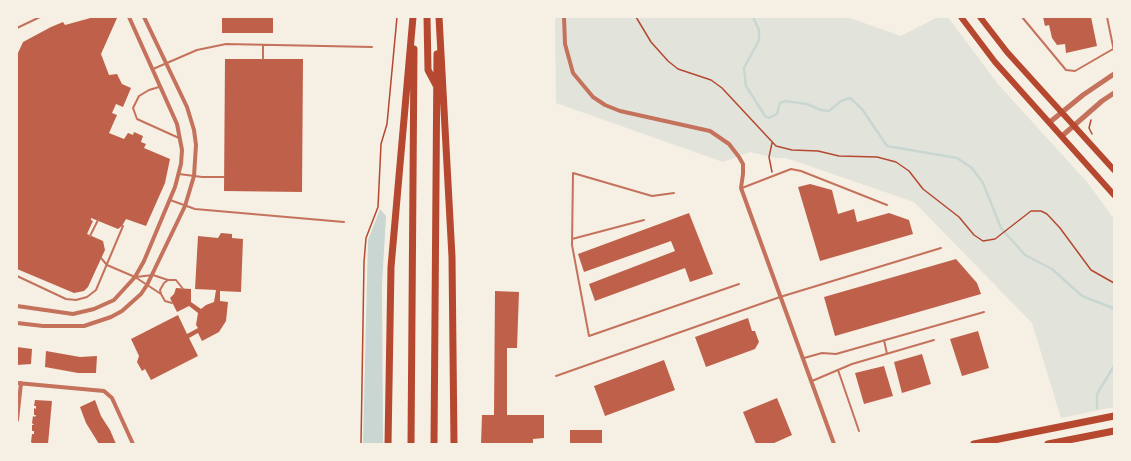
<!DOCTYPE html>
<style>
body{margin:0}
#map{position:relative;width:1131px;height:461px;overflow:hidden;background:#f6efe4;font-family:"Space Grotesk",sans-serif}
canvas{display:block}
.frame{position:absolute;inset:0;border:18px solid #f6efe4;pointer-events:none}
</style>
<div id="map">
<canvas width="1131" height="461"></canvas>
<div class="frame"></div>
</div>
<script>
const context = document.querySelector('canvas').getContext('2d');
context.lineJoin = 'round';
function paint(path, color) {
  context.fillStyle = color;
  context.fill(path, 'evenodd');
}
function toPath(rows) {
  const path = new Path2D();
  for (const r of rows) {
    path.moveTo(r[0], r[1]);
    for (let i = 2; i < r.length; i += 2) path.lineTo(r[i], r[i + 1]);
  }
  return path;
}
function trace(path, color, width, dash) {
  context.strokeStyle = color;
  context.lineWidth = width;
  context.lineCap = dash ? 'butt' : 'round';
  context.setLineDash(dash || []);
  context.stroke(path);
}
const green = toPath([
 [555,17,847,17,901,36,938,17,948,17,997,83,1087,182,1114,219,1114,407,1061,418,1032,323,914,202,786,158,774,158,750,152,723,162,556,103]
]);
const water = toPath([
 [380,209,386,216,382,285,383,444,363,444,368,240]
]);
const stream = toPath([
 [753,17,759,30,759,40,744,68,746,86,765,116,769,118,777,114,780,103,785,101,807,104,821,110,829,111,841,101,850,98,862,109,887,146,957,158,972,168,983,183,1001,228,1025,255,1052,269,1082,296,1113,308,1114,310],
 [1097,408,1097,394,1114,366]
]);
const building = toPath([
 [94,17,117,18,101,54,109,75,117,74,122,84,131,88,123,107,116,104,112,113,117,115,109,133,124,139,128,133,133,135,134,132,143,136,141,142,146,144,144,148,170,159,165,183,146,226,126,219,122,226,118,229,91,218,91,220,93,221,87,234,103,241,105,250,88,287,84,291,74,293,17,269,17,55,23,42,51,27,63,22,65,25],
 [222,17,273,17,273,33,222,33],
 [1043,17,1091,17,1097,46,1066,53,1065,44,1057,45,1052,38,1049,25,1045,26],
 [225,59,303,59,302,192,224,191],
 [810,184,832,190,838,214,854,209,857,222,889,213,909,220,913,234,820,261,798,187],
 [689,213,713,274,690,282,685,268,595,301,589,284,675,251,671,241,584,272,578,254],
 [221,233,232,234,232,238,243,239,241,292,220,291,220,301,228,302,226,321,219,332,202,341,198,333,189,338,198,356,151,380,145,369,142,371,137,362,139,356,131,339,178,315,187,334,198,328,196,325,198,313,189,306,177,312,170,298,174,294,176,288,191,289,191,302,201,309,206,305,214,302,216,290,195,289,198,236,218,238],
 [956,259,977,283,981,294,835,336,824,297],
 [495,291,519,292,517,348,507,348,507,415,544,415,544,438,533,439,533,444,481,444,482,415,494,415],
 [748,318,752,331,755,331,759,342,755,349,706,367,695,337],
 [978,331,989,368,962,376,950,339],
 [17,347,32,349,31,364,17,365],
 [46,351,80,357,97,356,96,373,78,373,45,367],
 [922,354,931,384,902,393,894,362],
 [664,360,675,390,605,416,594,386],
 [884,366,893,396,864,404,855,373],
 [777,398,792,435,772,444,756,444,743,412],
 [35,400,52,401,48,444,33,444,31,442,32,434,34,434,34,431,32,431,32,425,34,425,32,423,33,416,35,417,36,415,34,415,34,408,36,409,36,406,34,406],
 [95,400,101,416,110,430,116,444,99,444,86,423,80,407],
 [570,430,602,430,602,444,570,444]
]);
const path = toPath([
 [636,17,651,42,668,61,678,69,711,80,722,88,776,146,792,150,818,151,839,156,877,157,896,162,909,171,923,189,959,217,974,235,983,241,995,239,1031,211,1041,211,1047,214,1060,228,1091,270,1114,283],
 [1091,120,1089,128,1092,134],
 [772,143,769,157,772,172],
 [361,444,364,262,366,238,378,207,381,144,387,124,397,17]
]);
const service = toPath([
 [1022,17,1066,70,1075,71,1113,49],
 [1107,17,1114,51],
 [17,28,40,17],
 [263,45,263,59],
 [153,69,197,50,226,44,372,47],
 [159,87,149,90,139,96,133,108,137,119,179,138],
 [179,174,202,177,224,177],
 [742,188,791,169,801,171,887,205],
 [674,193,652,196,573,173,572,245,589,336,739,284],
 [170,200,195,209,344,222],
 [90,236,98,220],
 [572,239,644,220],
 [101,258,107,265,135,277,161,294],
 [17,276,66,299,76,300,87,297,96,290,123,226],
 [136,277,153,275,168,280],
 [172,303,165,301,161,294,160,290,164,283,168,280,176,280,183,289],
 [884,340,887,354],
 [804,358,822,353,836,354,984,312],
 [838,370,859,431],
 [556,376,780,297,941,248],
 [812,381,852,364,934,340]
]);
const minor = toPath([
 [564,17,565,44,573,73,593,97,605,105,620,111,710,131,729,144,739,157,743,164,743,174,741,188,834,444],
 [17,306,73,314,94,309,114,300,135,277,144,261,175,187,181,164,182,150,177,124,129,17],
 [17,323,43,326,84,326,111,317,122,311,141,294,147,285,185,206,194,176,196,145,194,130,187,107,144,17],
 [17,383,104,391,112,398,133,444],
 [17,420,21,383]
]);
const tertiary = toPath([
 [1050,122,1083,95,1114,74],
 [1062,136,1102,101,1114,93]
]);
const secondary = toPath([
 [961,17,995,62,1114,195],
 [980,17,1007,52,1114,170]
]);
const primary = toPath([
 [974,444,1114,416],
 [1048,444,1114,431]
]);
const trunk = toPath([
 [427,17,428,70,436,85],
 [439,17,452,257,454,444],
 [388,444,391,267,413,17],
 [411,444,414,49],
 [434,444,437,54]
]);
paint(green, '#e2e4dc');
paint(water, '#c9d6d2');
trace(stream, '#c9d6d2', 2.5);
paint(building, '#bf614a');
trace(path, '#b5482f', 1.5);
trace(service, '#c5725c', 2);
trace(minor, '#c5725c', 4);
trace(tertiary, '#c5725c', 5);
trace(secondary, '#b5482f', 6);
trace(primary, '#b5482f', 7);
trace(trunk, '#b5482f', 7);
</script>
